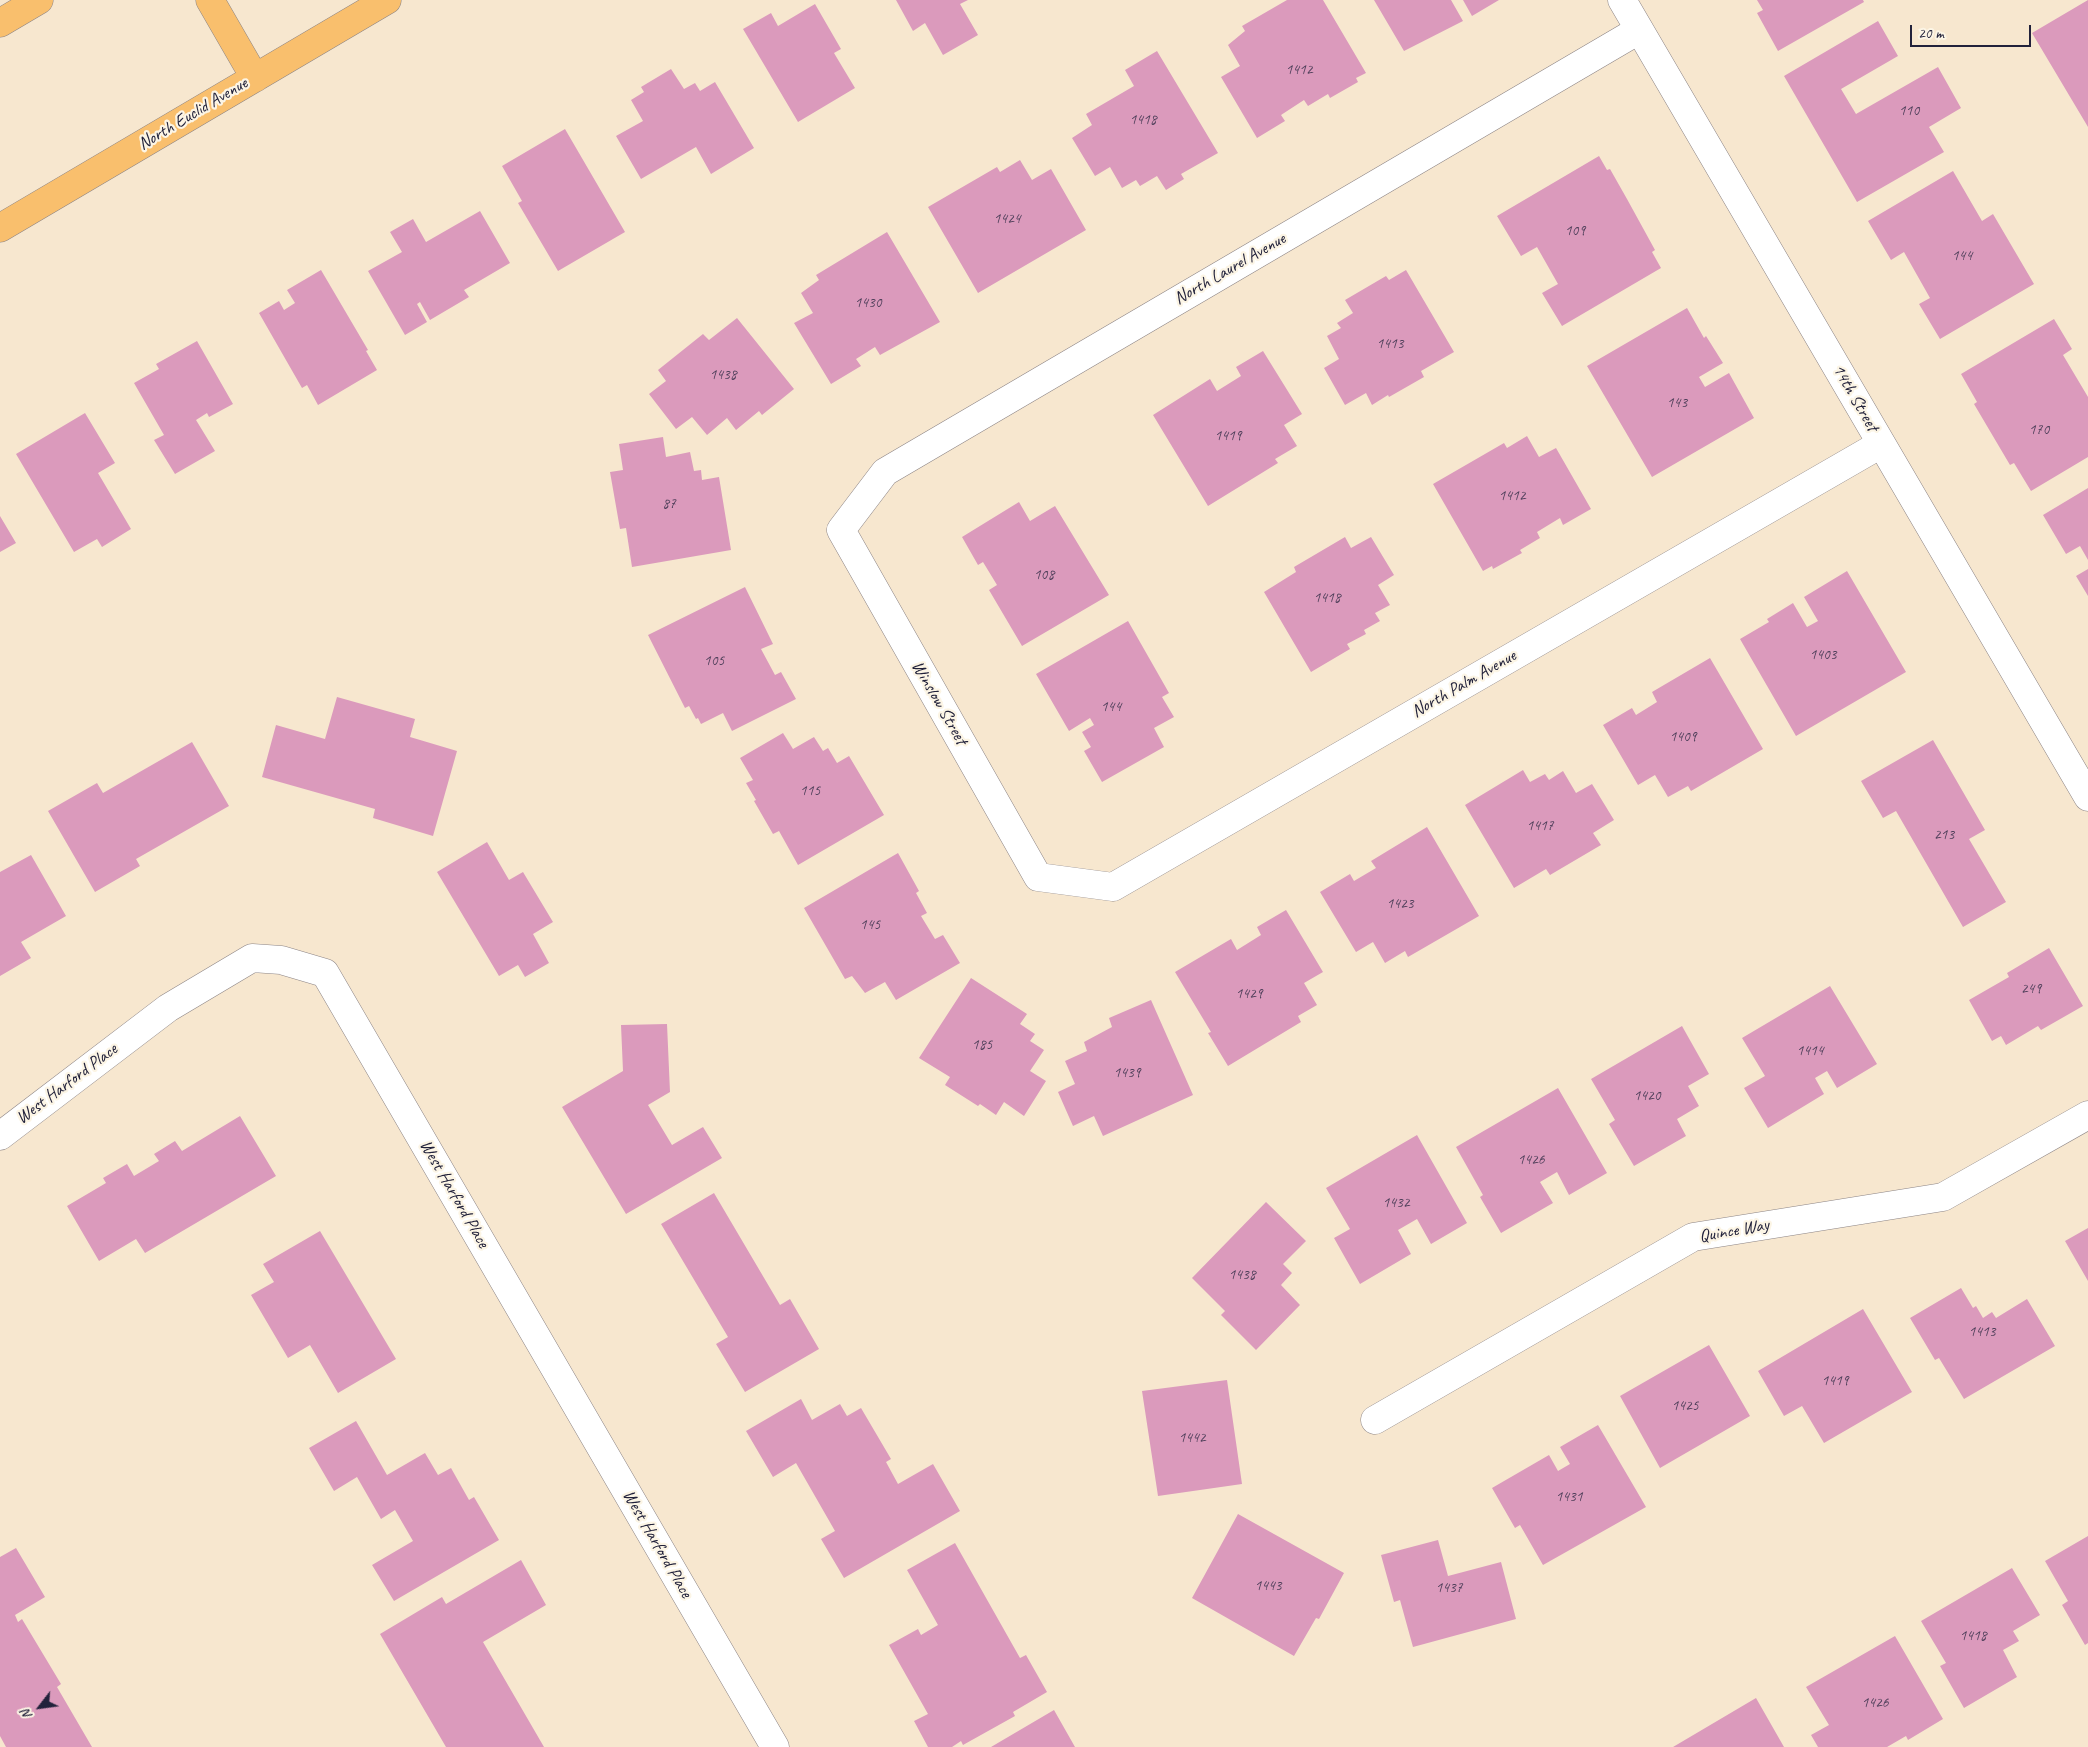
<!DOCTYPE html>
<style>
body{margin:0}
#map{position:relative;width:2088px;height:1747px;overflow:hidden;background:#f7e7cf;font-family:Caveat,sans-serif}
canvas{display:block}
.north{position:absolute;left:15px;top:1682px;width:50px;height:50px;-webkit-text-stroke:4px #fcf5e5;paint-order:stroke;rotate:240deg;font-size:14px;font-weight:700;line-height:20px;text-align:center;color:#22223b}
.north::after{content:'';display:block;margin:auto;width:18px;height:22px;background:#22223b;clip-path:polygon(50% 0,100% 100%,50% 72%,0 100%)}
.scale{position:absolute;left:1910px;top:25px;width:121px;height:22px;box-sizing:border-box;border:2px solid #22223b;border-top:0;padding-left:6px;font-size:15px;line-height:18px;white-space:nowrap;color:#22223b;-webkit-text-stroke:4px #fcf5e5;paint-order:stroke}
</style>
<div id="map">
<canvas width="2088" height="1747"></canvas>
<div class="north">N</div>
<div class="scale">20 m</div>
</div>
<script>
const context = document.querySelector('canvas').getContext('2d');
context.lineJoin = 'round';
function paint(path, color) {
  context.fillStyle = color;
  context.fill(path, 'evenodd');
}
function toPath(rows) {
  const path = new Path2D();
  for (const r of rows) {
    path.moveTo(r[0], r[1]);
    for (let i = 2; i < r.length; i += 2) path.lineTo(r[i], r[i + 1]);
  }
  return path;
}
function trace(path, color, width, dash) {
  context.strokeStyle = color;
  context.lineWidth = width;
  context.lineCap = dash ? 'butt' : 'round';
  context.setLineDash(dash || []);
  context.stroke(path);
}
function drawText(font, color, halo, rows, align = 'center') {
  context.font = font + ' Caveat,sans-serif';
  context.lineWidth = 4.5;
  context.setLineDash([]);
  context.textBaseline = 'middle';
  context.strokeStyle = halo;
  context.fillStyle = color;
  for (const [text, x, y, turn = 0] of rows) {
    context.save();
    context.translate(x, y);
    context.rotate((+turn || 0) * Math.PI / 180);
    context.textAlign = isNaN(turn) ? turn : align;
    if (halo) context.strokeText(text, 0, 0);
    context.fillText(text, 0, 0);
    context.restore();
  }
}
const building = toPath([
 [896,0,968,0,960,4,978,35,943,55,925,23,913,31],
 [1287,0,1323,0,1366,73,1356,78,1358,82,1330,98,1328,94,1308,106,1304,100,1281,115,1285,121,1257,138,1221,77,1240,66,1228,45,1245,31,1242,26],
 [1374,0,1451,0,1463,21,1404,51],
 [1463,0,1499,0,1472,16],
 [1757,0,1863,0,1864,2,1778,51,1757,13,1763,10],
 [2088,0,2088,127,2032,33],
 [815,4,841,49,834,53,855,88,798,122,743,29,771,13,778,26],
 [1878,21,1898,56,1841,89,1856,114,1938,67,1961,108,1929,127,1944,152,1857,202,1784,76],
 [1157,51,1218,153,1181,174,1184,179,1166,190,1157,176,1140,186,1136,180,1122,188,1110,167,1095,176,1072,138,1092,125,1086,114,1134,86,1125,70],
 [671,69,684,89,695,83,700,91,715,82,754,148,711,174,696,147,641,179,616,136,643,121,631,100,644,92,641,87],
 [565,129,625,232,558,271,518,203,522,201,502,166],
 [1599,156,1607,170,1610,169,1627,199,1655,250,1652,252,1661,268,1562,326,1542,293,1558,284,1537,247,1521,256,1497,216],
 [1020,160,1032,180,1051,169,1086,230,978,293,928,207,997,167,1000,172],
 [1953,171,1982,221,1993,214,2034,284,1940,339,1919,304,1930,298,1904,252,1891,260,1868,221],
 [480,211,510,263,464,290,469,297,430,320,420,302,417,304,427,322,405,335,368,271,402,252,390,232,413,219,426,242],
 [887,232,940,322,880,355,875,347,856,359,861,366,831,384,794,323,813,313,801,293,819,280,816,275],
 [321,270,368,350,366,351,377,370,318,405,307,385,302,388,259,313,279,301,284,310,295,303,287,290],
 [1406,270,1454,352,1421,371,1424,377,1389,397,1388,395,1372,405,1366,393,1345,405,1324,368,1339,359,1327,336,1341,328,1337,323,1353,313,1345,300,1386,276,1389,280],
 [1687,308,1704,338,1706,336,1723,363,1699,377,1705,387,1729,373,1754,418,1652,477,1587,366],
 [737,318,794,389,762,415,759,411,736,430,727,418,707,435,692,417,676,429,649,394,666,381,658,370,703,334,709,340],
 [2054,319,2072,349,2063,355,2088,397,2088,457,2031,491,2014,463,2010,465,1974,404,1977,402,1961,374],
 [197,341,233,404,209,417,207,413,196,420,215,451,175,474,154,440,164,435,134,383,159,369,156,364],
 [1263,351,1302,414,1284,425,1297,446,1275,459,1278,463,1208,506,1153,415,1210,379,1217,391,1241,376,1236,367],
 [85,413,115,463,98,473,131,529,102,547,97,539,74,552,16,454],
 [1527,436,1539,457,1556,448,1591,509,1563,525,1560,518,1537,532,1540,538,1520,550,1522,553,1493,569,1492,566,1483,571,1433,484,1504,443,1507,448],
 [663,437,666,457,690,452,694,471,701,470,702,480,719,477,731,550,632,567,626,528,620,529,610,472,623,470,619,444],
 [2088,488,2088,560,2080,546,2066,554,2043,515],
 [1019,502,1030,521,1055,506,1109,595,1022,646,989,590,997,585,983,562,978,565,962,537],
 [0,516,16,543,0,552],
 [1345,537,1351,548,1371,537,1394,575,1378,585,1390,605,1375,613,1380,621,1364,630,1366,634,1347,644,1350,649,1311,672,1264,592,1296,572,1294,567],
 [2088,569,2088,596,2076,576],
 [1847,571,1906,672,1796,736,1740,639,1769,622,1767,619,1793,603,1807,627,1818,621,1804,597],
 [745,587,773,644,761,649,775,675,781,672,796,699,732,731,723,713,701,724,698,718,696,719,689,706,685,708,648,635],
 [1128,621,1169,693,1162,697,1174,717,1154,728,1164,747,1102,782,1084,751,1091,747,1082,732,1094,725,1090,718,1069,731,1036,674],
 [1710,658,1763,749,1691,791,1688,786,1668,797,1655,775,1638,785,1603,725,1632,708,1636,715,1657,702,1652,692],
 [337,697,415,719,410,737,457,751,433,836,373,818,375,809,262,777,276,725,325,739],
 [783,733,793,749,814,737,823,751,828,748,837,763,849,756,884,815,798,865,779,831,773,834,754,801,756,800,746,783,753,780,740,758],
 [1933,740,1985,830,1969,839,2006,902,1963,927,1896,811,1883,818,1861,781],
 [192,742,229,806,136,859,140,866,95,892,48,811,97,783,103,793],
 [1523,770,1530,782,1545,774,1549,780,1563,771,1576,793,1592,784,1614,820,1593,833,1601,845,1550,875,1546,869,1514,888,1465,805],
 [1427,827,1479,916,1408,957,1405,951,1385,963,1373,942,1356,952,1320,892,1350,874,1354,881,1376,868,1371,861],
 [487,842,509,880,523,872,553,922,533,934,549,963,525,977,518,965,499,976,437,872],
 [898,853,919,891,916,893,927,913,921,916,935,939,943,935,960,963,896,1000,885,982,865,993,852,976,845,979,804,908],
 [31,855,66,916,21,942,31,958,0,976,0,872],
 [1286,910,1323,972,1304,983,1317,1005,1298,1016,1301,1022,1228,1066,1208,1033,1211,1032,1175,972,1231,939,1237,950,1261,935,1257,927],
 [2049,948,2083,1006,2041,1030,2038,1026,2006,1045,2001,1036,1992,1041,1969,1000,2009,977,2007,973],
 [971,978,1027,1014,1020,1024,1035,1034,1030,1041,1044,1050,1030,1071,1046,1081,1024,1116,1004,1102,996,1115,980,1104,978,1106,945,1085,950,1077,919,1058],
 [1830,986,1877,1064,1837,1088,1827,1071,1815,1078,1824,1094,1768,1128,1744,1088,1765,1076,1742,1038],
 [1151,1000,1193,1095,1103,1136,1094,1116,1073,1126,1058,1092,1075,1084,1065,1061,1087,1051,1084,1042,1112,1027,1109,1018],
 [667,1024,670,1092,648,1105,672,1145,703,1127,722,1158,626,1214,562,1107,623,1071,621,1025],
 [1682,1026,1709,1074,1688,1086,1699,1106,1677,1119,1686,1136,1634,1166,1609,1124,1615,1120,1591,1079],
 [1558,1088,1607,1173,1569,1195,1557,1172,1540,1182,1553,1203,1501,1233,1480,1197,1483,1195,1456,1147],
 [240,1116,276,1176,145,1253,136,1239,99,1261,67,1206,106,1183,103,1178,127,1164,134,1176,159,1161,154,1154,175,1141,182,1151],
 [1417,1135,1467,1223,1431,1244,1417,1219,1398,1230,1411,1254,1360,1284,1334,1238,1350,1229,1326,1188],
 [714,1193,780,1305,790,1299,819,1349,745,1392,716,1344,728,1337,661,1224],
 [1266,1202,1306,1241,1283,1264,1292,1273,1281,1285,1300,1305,1256,1350,1221,1315,1225,1311,1192,1278],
 [2088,1228,2088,1281,2065,1241],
 [320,1231,396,1359,338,1393,310,1345,288,1358,251,1295,274,1282,263,1264],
 [1961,1288,1973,1308,1976,1306,1983,1318,1992,1312,1996,1318,2027,1299,2055,1346,1964,1399,1939,1358,1935,1360,1910,1318],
 [1863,1309,1912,1392,1824,1443,1802,1406,1784,1416,1758,1371],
 [1709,1345,1750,1416,1660,1468,1620,1396],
 [1227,1380,1242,1484,1158,1496,1142,1391],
 [801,1399,812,1420,840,1404,847,1416,861,1408,891,1459,886,1462,898,1484,933,1464,960,1511,844,1578,821,1539,835,1531,796,1463,773,1477,746,1431],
 [356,1421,387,1475,425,1453,438,1475,451,1468,469,1500,474,1497,499,1540,394,1601,372,1565,413,1541,395,1510,381,1519,357,1477,334,1491,309,1448],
 [1598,1425,1646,1507,1543,1565,1520,1525,1515,1528,1492,1488,1549,1455,1558,1471,1570,1464,1560,1447],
 [1238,1514,1344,1573,1319,1619,1316,1618,1294,1656,1192,1598],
 [2088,1536,2088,1643,2085,1645,2062,1605,2068,1601,2045,1561],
 [1438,1540,1448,1576,1501,1562,1516,1619,1413,1647,1400,1600,1394,1602,1381,1555],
 [955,1543,1020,1658,1026,1655,1047,1692,1013,1712,1015,1716,963,1745,961,1741,952,1747,928,1747,914,1721,928,1714,889,1645,918,1629,921,1635,938,1625,907,1570],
 [16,1548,45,1597,15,1615,18,1622,22,1619,61,1684,57,1687,92,1747,6,1747,0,1736,0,1557],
 [521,1560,546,1605,483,1642,544,1747,446,1747,380,1634,442,1597,446,1604],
 [2012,1568,2040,1615,2013,1631,2019,1641,2003,1650,2017,1677,1964,1708,1940,1666,1946,1663,1921,1621],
 [1895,1636,1943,1719,1908,1740,1906,1736,1887,1747,1818,1747,1811,1735,1829,1725,1806,1687],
 [1756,1698,1784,1747,1673,1747],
 [1054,1710,1075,1747,991,1747]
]);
const minor = toPath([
 [1639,30,885,472,841,530,1038,877,1113,887,1881,444],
 [0,1136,168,1008,252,958,281,960,325,973,775,1747],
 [1375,1420,1693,1237,1943,1197,2088,1115]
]);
const tertiary = toPath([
 [1622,0,2088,797]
]);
const primary = toPath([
 [210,0,255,78],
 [0,23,39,0],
 [0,228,387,0]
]);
const numberNames = [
 ["1412",1299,70],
 ["110",1909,111],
 ["1418",1143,120],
 ["1424",1007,219],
 ["109",1575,231],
 ["144",1962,256],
 ["1430",868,303],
 ["1413",1390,344],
 ["1438",723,375],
 ["143",1677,403],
 ["170",2039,430],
 ["1419",1228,436],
 ["1412",1512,496],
 ["87",669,504],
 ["108",1044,575],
 ["1418",1327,598],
 ["1403",1823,655],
 ["105",714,661],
 ["144",1111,707],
 ["1409",1683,737],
 ["115",810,791],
 ["1417",1540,826],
 ["213",1944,835],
 ["1423",1400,904],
 ["145",870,925],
 ["249",2031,989],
 ["1429",1249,994],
 ["185",982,1045],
 ["1414",1810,1051],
 ["1439",1127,1073],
 ["1420",1647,1096],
 ["1426",1531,1160],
 ["1432",1396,1203],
 ["1438",1242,1275],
 ["1413",1982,1332],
 ["1419",1835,1381],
 ["1425",1685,1406],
 ["1442",1192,1438],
 ["1431",1569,1497],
 ["1443",1268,1586],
 ["1437",1449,1588],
 ["1418",1973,1636],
 ["1426",1875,1703]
];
const streetNames = [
 ["North Euclid Avenue",193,114,-31],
 ["North Laurel Avenue",1230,269,-30],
 ["14th Street",1855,398,60],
 ["North Palm Avenue",1464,684,-30],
 ["Winslow Street",939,703,60],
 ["West Harford Place",67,1084,-37],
 ["West Harford Place",454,1194,60],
 ["Quince Way",1734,1231,-10],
 ["West Harford Place",657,1544,60]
];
paint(building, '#db9abc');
trace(minor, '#8c8485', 29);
trace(tertiary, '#8c8485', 29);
trace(primary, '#8c8485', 29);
trace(minor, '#fff', 28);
trace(tertiary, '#fff', 28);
trace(primary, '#f9bf6d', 28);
drawText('15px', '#50405b', null, numberNames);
drawText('18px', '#22223b', '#fcf5e5', streetNames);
</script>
